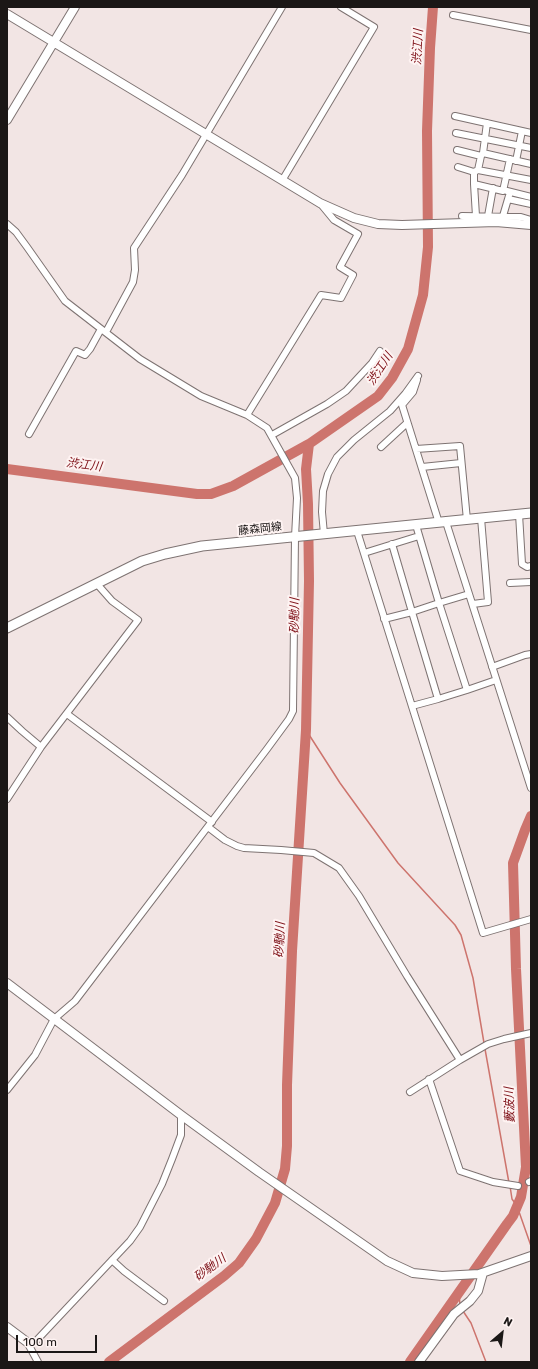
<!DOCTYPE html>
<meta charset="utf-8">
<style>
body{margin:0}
#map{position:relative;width:538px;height:1369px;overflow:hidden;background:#f2e5e4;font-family:Rubik,sans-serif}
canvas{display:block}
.frame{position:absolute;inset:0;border:8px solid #1b1716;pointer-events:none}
.north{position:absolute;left:482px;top:1313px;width:40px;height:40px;-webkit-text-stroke:3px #fef3f2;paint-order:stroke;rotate:28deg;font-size:11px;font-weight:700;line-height:16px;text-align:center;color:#1b1716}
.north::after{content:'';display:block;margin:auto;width:14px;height:18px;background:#1b1716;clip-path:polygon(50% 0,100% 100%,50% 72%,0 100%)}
.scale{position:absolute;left:16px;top:1335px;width:81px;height:18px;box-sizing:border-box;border:2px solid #1b1716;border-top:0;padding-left:5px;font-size:12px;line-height:14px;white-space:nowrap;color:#1b1716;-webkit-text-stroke:3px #fef3f2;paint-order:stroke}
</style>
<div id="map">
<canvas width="538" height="1369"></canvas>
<div class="frame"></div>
<div class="north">N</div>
<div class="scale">100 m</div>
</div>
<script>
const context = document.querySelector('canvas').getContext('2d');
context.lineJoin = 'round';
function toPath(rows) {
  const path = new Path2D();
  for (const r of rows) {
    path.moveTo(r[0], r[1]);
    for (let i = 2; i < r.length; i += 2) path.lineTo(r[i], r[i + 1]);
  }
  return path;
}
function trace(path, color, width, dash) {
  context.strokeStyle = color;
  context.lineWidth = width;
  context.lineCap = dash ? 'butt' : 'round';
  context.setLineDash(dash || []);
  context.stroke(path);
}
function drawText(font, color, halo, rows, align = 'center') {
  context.font = font + ' Rubik,"Noto Sans JP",sans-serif';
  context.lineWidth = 4;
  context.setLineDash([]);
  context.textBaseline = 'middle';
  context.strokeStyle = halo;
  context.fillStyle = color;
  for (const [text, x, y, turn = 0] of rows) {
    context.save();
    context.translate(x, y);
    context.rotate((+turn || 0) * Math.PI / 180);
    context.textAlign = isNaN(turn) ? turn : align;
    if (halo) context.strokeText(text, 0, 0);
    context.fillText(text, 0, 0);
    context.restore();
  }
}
const stream = toPath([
 [306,730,340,783,398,863,455,925,461,935,473,978,484,1043],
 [485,1049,509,1183],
 [510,1186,512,1199,517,1206,531,1246],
 [459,1294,460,1305],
 [463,1311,471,1323,486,1362]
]);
const river = toPath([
 [7,469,197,494,211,494,233,486,309,444,378,396,392,378,408,349,423,295,428,247,427,131,430,48,433,7],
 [109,1362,224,1276,239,1263,256,1239,275,1203,285,1169,287,1146,287,1085,292,951,306,730,309,581,308,504,306,469,309,444],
 [410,1362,507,1224,513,1216,521,1197,526,1167,516,969,513,863,525,830,531,816]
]);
const minor = toPath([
 [453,15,531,30],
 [455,116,531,133],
 [487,123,483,153,531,164],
 [456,133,531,148],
 [457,150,481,156,483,153],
 [516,161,522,131],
 [458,167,474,172,478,170,481,156],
 [478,170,531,180],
 [474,172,474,184,503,191,510,159],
 [283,179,374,27,341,7],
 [474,184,476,216],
 [507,191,531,197],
 [510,192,508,199,531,204],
 [462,216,521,217,531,220],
 [488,216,493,188],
 [503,216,508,199],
 [7,224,16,232,27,247,65,301,140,359,201,396,247,415,267,428,295,478,297,498,295,537,293,711,289,719,267,749,75,1001,54,1019,35,1055,7,1090],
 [106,332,133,282,135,270,134,248,182,175,282,7],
 [417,380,413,392,402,405,439,523],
 [247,415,321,295,341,298,353,275,340,267,358,234,334,220,320,203],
 [29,434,76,351,85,355,90,349,101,329],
 [272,435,327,404,346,391,372,363,380,351],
 [381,447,407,423],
 [416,449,460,446,467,520],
 [422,467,461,463],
 [519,514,522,564,527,567,531,566],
 [446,522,531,788],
 [416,525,439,603,469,594],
 [357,531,483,933,531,919],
 [324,534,322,512,323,491,328,474,337,457,354,440,390,411,405,394,418,376],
 [392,544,412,612,439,603,467,690,496,680],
 [364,553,419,536],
 [510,583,531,582],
 [473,604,488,602,481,518],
 [384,619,412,612,438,699,467,690],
 [492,667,525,655,531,654],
 [412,706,438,699],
 [67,714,212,822],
 [7,717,22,731,41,747],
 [7,799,41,747,138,620,112,601,97,584],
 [208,827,225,840,237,846,244,848,281,850,314,853,339,868,359,896,407,976,460,1060],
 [429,1079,460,1171,493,1182,518,1186],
 [410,1092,460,1060,488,1044,504,1039,531,1033],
 [529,1182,531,1181],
 [112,1260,124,1271,164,1301],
 [38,1362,27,1342,36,1341,130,1241,140,1227,162,1184,172,1159,181,1135,181,1115]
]);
const tertiary = toPath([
 [7,14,320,203,354,218,378,224,402,225,496,222,531,225],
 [7,120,75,7],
 [7,983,181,1115,259,1172,387,1261,413,1273,442,1276,479,1274,531,1256],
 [7,1327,27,1342],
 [419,1362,454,1314,470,1301,478,1291,483,1273]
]);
const secondary = toPath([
 [7,628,142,561,165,554,202,546,531,513]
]);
const streetNames = [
 ["藤森岡線",260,529,-6]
];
const waterNames = [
 ["渋江川",418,47,-87],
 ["渋江川",380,369,-57],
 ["渋江川",84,465,7],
 ["砂馳川",295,616,-89],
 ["砂馳川",280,940,-87],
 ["藪波川",510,1105,-92],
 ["砂馳川",210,1268,-37]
];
trace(stream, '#cd746d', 1.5);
trace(river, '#cd746d', 10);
trace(minor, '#7e7372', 8);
trace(tertiary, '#7e7372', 10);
trace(secondary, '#7e7372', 11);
trace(minor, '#fff', 6);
trace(tertiary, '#fff', 8);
trace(secondary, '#fff', 9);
drawText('11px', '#1b1716', '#fef3f2', streetNames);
drawText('italic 12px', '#7d0e15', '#fef3f2', waterNames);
</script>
